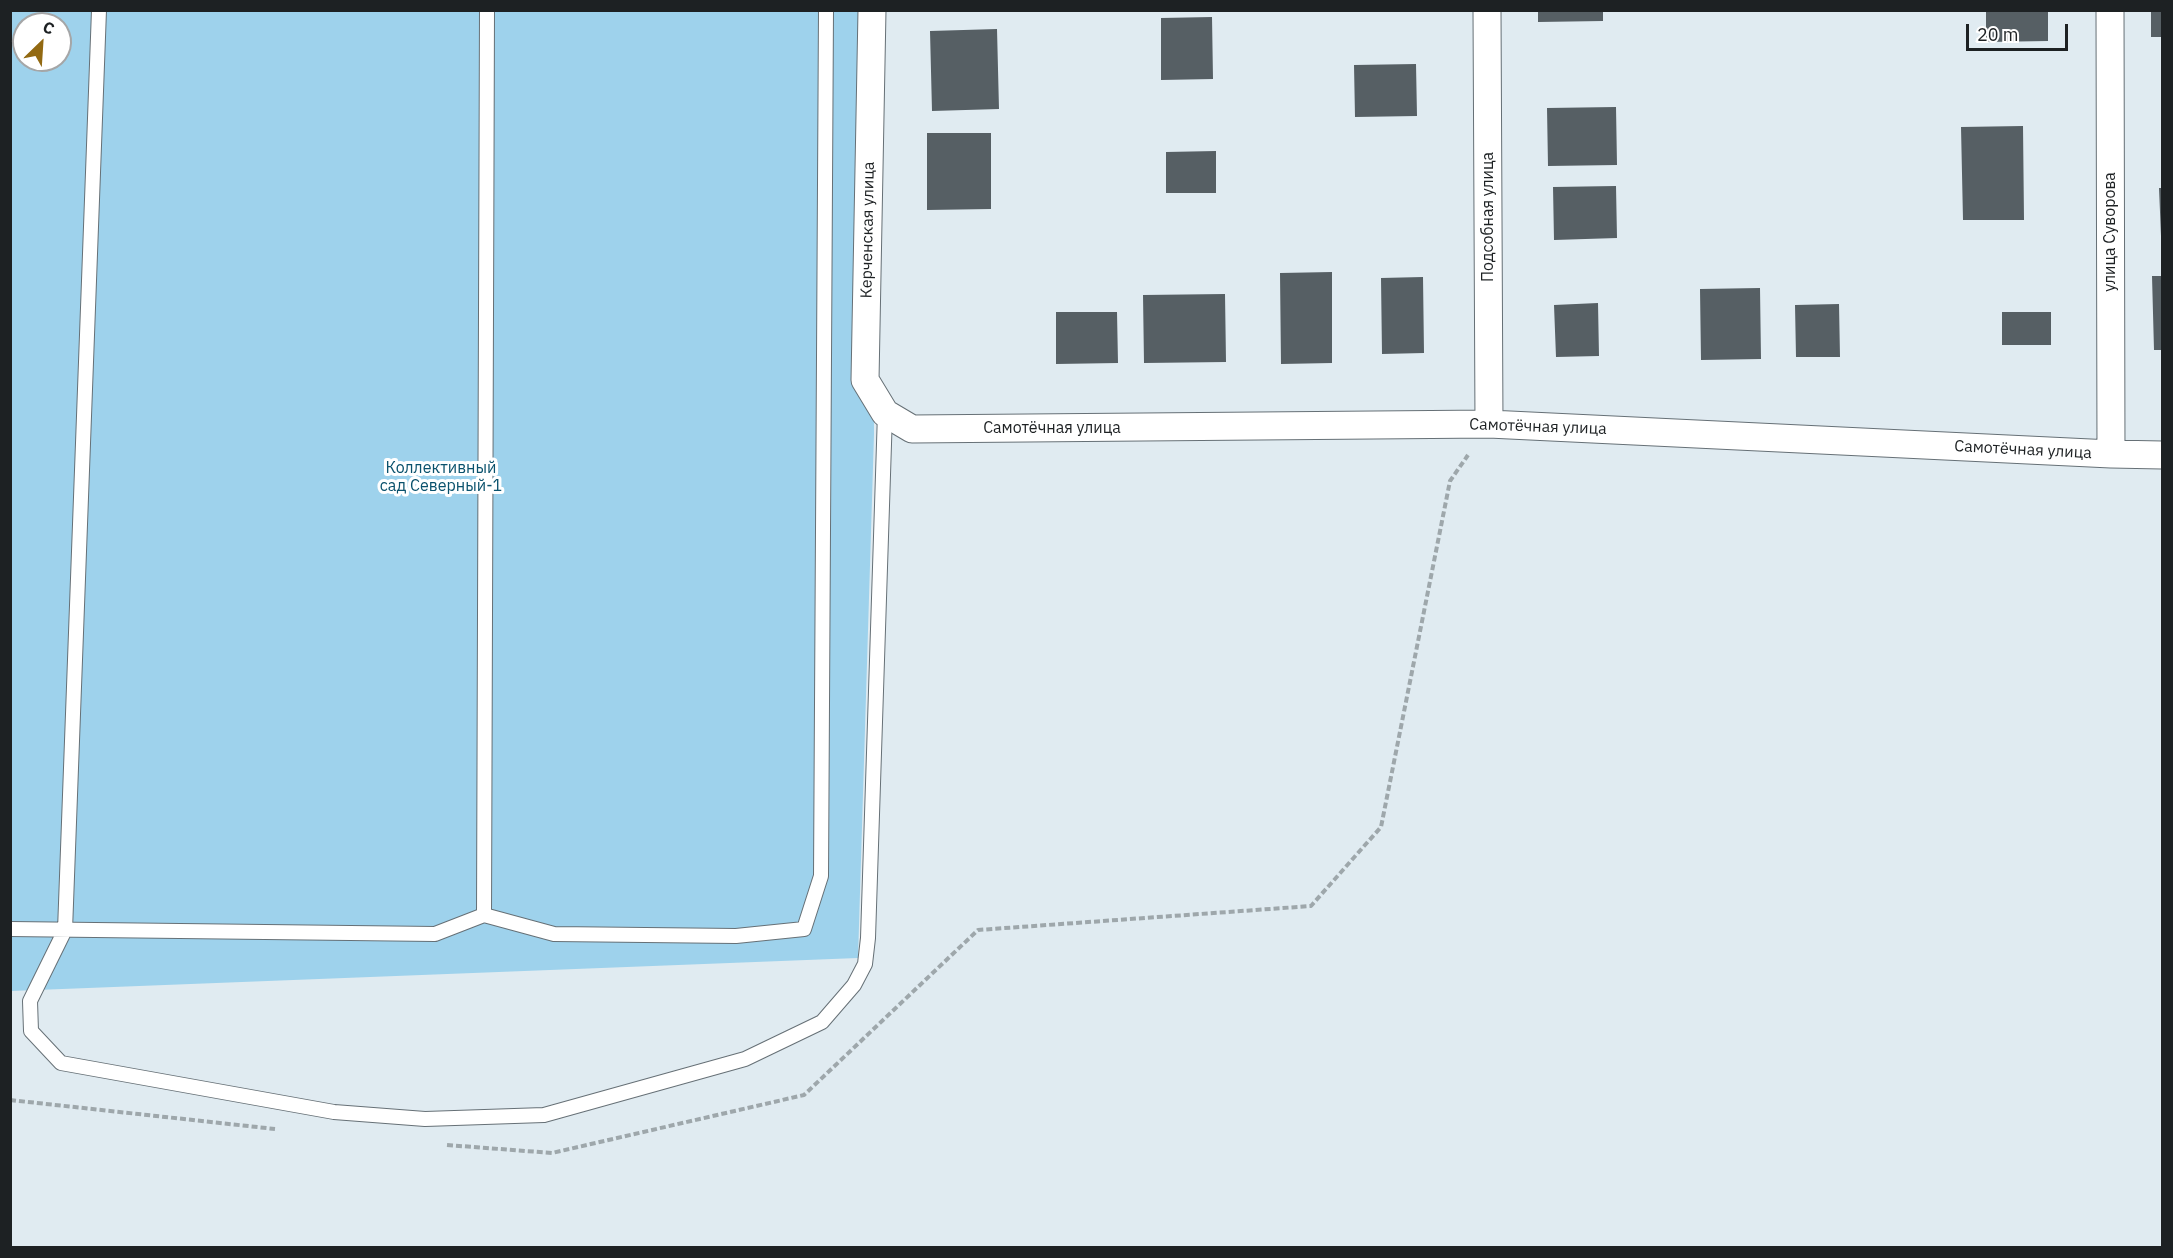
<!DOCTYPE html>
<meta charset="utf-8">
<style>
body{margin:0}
#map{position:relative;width:2173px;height:1258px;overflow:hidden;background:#e0ebf1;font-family:"IBM Plex Sans",sans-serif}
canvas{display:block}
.frame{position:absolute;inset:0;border:12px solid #1d2123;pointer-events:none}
.north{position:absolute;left:12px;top:12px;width:60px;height:60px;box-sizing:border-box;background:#fff;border:2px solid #a5a6a7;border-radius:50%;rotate:25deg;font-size:16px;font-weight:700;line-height:24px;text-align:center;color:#1d2123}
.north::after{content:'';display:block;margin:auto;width:21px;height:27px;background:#926912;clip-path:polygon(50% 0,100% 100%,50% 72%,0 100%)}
.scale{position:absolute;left:1966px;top:24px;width:102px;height:27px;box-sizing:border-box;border:3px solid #1d2123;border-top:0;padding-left:8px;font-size:18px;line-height:21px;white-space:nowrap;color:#1d2123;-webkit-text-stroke:4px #fff;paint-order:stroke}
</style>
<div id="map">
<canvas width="2173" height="1258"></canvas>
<div class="frame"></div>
<div class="north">С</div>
<div class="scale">20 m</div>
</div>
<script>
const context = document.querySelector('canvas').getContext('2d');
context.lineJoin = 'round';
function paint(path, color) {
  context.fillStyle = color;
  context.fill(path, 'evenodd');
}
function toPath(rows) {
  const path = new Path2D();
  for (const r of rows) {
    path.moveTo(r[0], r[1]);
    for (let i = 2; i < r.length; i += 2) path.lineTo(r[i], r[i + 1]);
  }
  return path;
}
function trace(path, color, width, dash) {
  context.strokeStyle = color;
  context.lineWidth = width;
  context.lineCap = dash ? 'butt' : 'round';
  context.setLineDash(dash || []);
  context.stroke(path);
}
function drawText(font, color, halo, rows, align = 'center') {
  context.font = font + ' "IBM Plex Sans",sans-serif';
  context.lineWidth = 6;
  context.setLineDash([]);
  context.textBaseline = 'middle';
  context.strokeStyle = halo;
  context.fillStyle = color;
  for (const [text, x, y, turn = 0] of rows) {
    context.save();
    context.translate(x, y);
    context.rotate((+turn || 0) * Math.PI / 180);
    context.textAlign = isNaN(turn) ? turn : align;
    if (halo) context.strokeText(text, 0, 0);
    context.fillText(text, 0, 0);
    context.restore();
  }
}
const green = toPath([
 [10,11,873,11,874,434,858,958,11,991],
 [24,24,60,24,60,60,24,60]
]);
const building = toPath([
 [1538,10,1603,10,1603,21,1538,22],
 [1986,10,2048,10,2048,41,1986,42],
 [2151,10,2162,10,2162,37,2151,37],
 [1212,17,1213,79,1161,80,1161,18],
 [997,29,999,109,932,111,930,31],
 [1416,64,1417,116,1355,117,1354,65],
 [1616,107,1617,165,1548,166,1547,108],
 [2023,126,2024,220,1963,220,1961,127],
 [927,133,991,133,991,209,927,210],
 [1216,151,1216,193,1166,193,1166,152],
 [1616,186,1617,238,1554,240,1553,187],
 [2159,188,2162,188,2162,236,2161,236],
 [1332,272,1332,363,1281,364,1280,273],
 [2152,276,2162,276,2162,350,2154,350],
 [1423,277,1424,353,1382,354,1381,278],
 [1760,288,1761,359,1701,360,1700,289],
 [1225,294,1226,362,1144,363,1143,295],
 [1598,303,1599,356,1556,357,1554,305],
 [1839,304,1840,357,1796,357,1795,305],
 [1056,312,1117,312,1118,363,1056,364],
 [2002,312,2051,312,2051,345,2002,345]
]);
const path = toPath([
 [10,1100,275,1129],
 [447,1145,552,1153,804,1095,978,930,1311,906,1381,827,1450,481,1468,455]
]);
const service = toPath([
 [99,10,65,930,30,1001,31,1031,61,1063,334,1112,425,1119,544,1115,745,1059,822,1022,854,985,865,964,868,938,885,413],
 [484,915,554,934,736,936,804,929,821,876,826,10],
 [10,929,435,934,484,915,487,10]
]);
const minor = toPath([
 [872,10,865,380,885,413,912,429,1489,424,2111,454,2162,455],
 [1487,10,1489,424],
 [2110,10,2111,454]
]);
const streetNames = [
 ["Подсобная улица",1488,217,-90],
 ["Керченская улица",868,230,-89],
 ["улица Суворова",2110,232,-90],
 ["Самотёчная улица",1538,427,2],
 ["Самотёчная улица",1052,428],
 ["Самотёчная улица",2023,450,3]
];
const parkNames = [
 ["Коллективный",441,468],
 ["сад Северный-1",441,486]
];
paint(green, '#9ed2ec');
paint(building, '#565f64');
trace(service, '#667076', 16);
trace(minor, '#667076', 29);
trace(path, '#9ea7ab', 4, [6, 3]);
trace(service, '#fff', 14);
trace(minor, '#fff', 27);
drawText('16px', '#1d2123', '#fff', streetNames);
drawText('16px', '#09516c', '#fff', parkNames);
</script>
